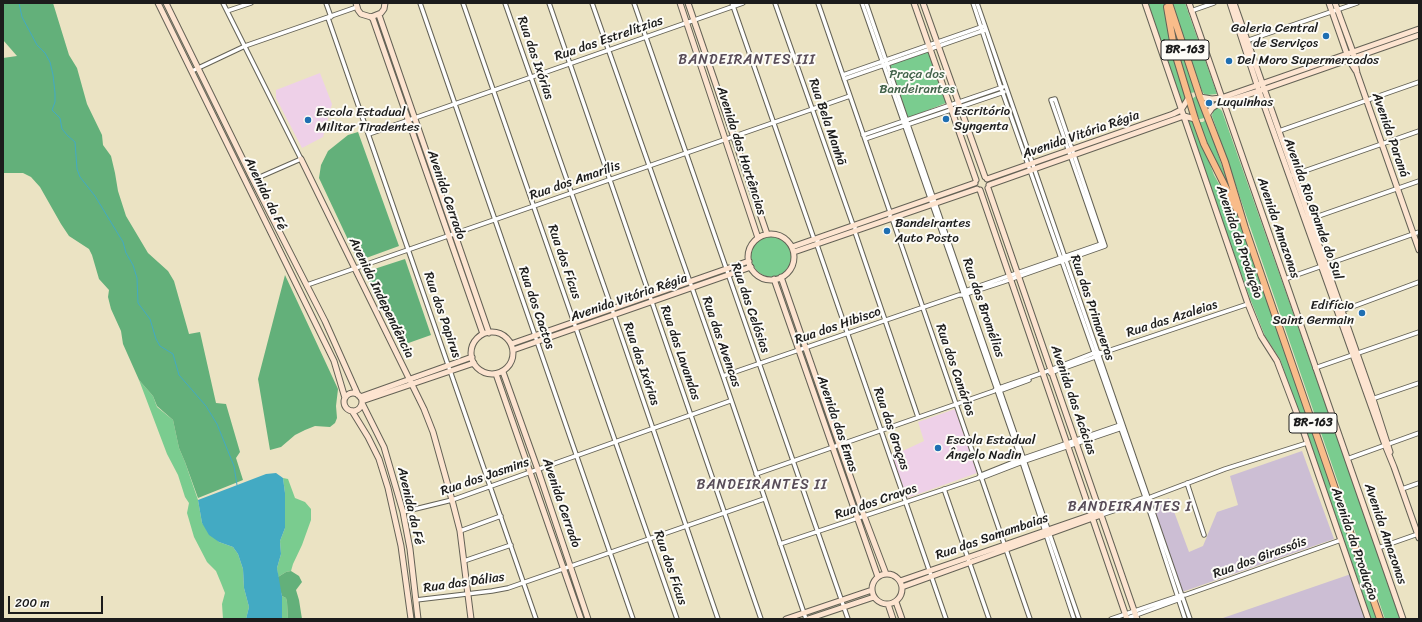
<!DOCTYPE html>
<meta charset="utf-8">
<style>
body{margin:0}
#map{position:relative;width:1422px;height:622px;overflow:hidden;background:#ebe3c3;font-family:Sriracha,sans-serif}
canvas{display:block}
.frame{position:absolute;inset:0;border:4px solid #1c1c1c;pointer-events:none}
.scale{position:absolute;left:8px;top:596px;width:95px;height:18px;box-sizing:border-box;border:2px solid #1c1c1c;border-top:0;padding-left:5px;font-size:12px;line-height:14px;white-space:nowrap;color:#1c1c1c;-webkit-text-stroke:3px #fdfcf7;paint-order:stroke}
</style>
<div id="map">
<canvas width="1422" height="622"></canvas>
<div class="frame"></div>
<div class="scale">200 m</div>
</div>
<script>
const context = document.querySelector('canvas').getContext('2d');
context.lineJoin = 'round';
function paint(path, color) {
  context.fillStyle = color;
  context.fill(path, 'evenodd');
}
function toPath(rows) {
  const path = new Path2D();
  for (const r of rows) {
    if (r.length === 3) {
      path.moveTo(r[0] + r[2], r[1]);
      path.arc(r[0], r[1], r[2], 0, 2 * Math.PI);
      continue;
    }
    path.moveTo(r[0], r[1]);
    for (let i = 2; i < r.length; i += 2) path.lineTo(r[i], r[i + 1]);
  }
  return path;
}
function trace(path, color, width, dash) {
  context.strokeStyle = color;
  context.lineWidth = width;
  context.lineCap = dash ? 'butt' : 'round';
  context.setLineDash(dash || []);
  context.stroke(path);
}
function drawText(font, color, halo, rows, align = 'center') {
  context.font = font + ' Sriracha,sans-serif';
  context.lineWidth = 4;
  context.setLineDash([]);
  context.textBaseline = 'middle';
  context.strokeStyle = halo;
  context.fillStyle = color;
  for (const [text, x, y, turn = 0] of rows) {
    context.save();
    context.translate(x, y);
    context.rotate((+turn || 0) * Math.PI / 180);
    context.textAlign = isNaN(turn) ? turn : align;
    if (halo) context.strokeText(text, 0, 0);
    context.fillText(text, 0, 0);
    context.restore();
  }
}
const built = toPath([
 [320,73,332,104,323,137,302,148,276,98,276,90],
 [955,409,977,473,907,498,892,456,924,441,918,422]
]);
const industrial = toPath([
 [1302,451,1334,539,1182,592,1153,504,1169,498,1189,552,1203,546,1217,512,1238,505,1230,476],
 [1351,574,1366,619,1220,619]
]);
const green = toPath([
 [1147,3,1164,3,1186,96,1183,101,1182,102],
 [1171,3,1185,3,1217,94,1207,95,1204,94,1202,91],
 [1172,16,1196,92,1190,93,1185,81,1176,48],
 [928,52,946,103,908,118,890,65],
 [1196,96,1199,97,1206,114,1204,118,1200,119,1199,119,1192,99],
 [1217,108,1220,109,1222,111,1401,619,1385,619,1212,116,1213,111],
 [1188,119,1194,121,1214,175,1239,220,1379,619,1370,619,1280,359,1265,336,1251,301,1186,120],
 [1206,119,1222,166,1236,201,1212,155,1198,122,1203,122],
 [772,256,21],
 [139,380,153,396,157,407,173,420,179,448,185,462,198,500,202,523,219,542,233,547,238,554,243,569,244,588,249,607,246,619,223,619,222,604,225,593,221,583,216,571,207,562,194,537,187,513,189,503,185,497,178,475,167,454],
 [283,478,288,479,295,498,305,502,311,509,311,520,302,545,293,564,291,571,286,572,278,577,277,568,281,554,280,541,285,528,285,493],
 [282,596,286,598,287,602,288,619,282,619]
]);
const forest = toPath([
 [3,3,53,3,69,55,77,68,87,104,102,135,103,145,111,156,115,173,118,191,126,216,148,253,168,271,174,281,189,334,200,332,216,403,226,404,240,452,236,458,243,480,198,498,185,462,179,448,173,420,157,406,153,396,139,380,123,344,121,331,111,309,108,297,109,290,99,279,92,255,89,249,69,236,61,224,40,187,31,177,23,173,3,173,3,58,17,56,3,40],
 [358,132,399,246,358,261,319,178,321,165,328,151,348,135],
 [405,259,431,335,400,346,365,272],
 [285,275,338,389,336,406,337,418,335,423,330,427,315,426,305,430,295,435,281,447,270,450,258,379],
 [291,571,299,576,302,582,296,590,299,600,302,619,288,619,287,602,286,598,282,596,278,582,278,577,286,572]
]);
const water = toPath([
 [276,473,283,478,285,493,285,528,280,541,281,554,277,568,282,596,282,619,246,619,249,607,244,588,243,569,238,554,233,547,219,542,209,535,202,523,198,500,266,474]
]);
const stream = toPath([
 [19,3,22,17,37,45,45,53,50,62,53,75,55,93,55,102,52,110,60,118,62,129,68,136,75,142,77,169,80,177,95,196,123,242,126,253,133,265,137,278,138,303,150,319,156,339,160,346,173,354,179,375,206,406,217,424,234,466,237,485]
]);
const street = toPath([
 [223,3,301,159,253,180],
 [326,3,331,17],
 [420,3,633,619],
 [463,3,677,619],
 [505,3,612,309,718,619],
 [549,3,761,619],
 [592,3,723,376,806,619],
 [634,3,848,619],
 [732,3,814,239,813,240],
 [775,3,853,225,855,227,855,232,918,417],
 [818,3,890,212,890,217,892,218,1030,619],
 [862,3,1022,462,1074,619],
 [866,3,1079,619],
 [973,3,1001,88,1145,497,1185,619],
 [977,3,1190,619],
 [227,11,251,3],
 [1191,11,1214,3],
 [328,18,536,619],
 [1246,41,1357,3],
 [192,71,245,46,357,7],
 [843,75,984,26],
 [844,79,985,30],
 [1279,131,1419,82],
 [369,134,743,3],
 [863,135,1003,87],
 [865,139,1004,92],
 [1293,175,1419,131],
 [1310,219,1419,181],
 [814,239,818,241,817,245,946,619],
 [1285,279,1419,232],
 [307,285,850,96],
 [965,291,1101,244],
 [1341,311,1419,282],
 [1315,368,1419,332],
 [1050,373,1095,357,1102,353,1248,304],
 [723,376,959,295,963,295,1003,282,1105,246,1055,99,1051,100,1102,247],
 [999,391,1029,380],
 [1372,399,1419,383],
 [1347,459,1419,433],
 [756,474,994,391,996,389,1045,372,1094,353,1097,352,1102,353],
 [981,478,1025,461,1122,428],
 [1187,483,1204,535],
 [944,489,989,619],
 [1402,489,1419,483],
 [403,512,452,500,730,401],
 [1100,512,1146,497],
 [1101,515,1149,499,1151,497,1225,469,1307,443],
 [460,531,501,516],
 [780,544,978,478,981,475,1021,459,1120,425],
 [1378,548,1418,534],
 [464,561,511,545],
 [416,600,492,591,508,588,764,499],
 [1111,619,1182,595,1185,595,1341,540],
 [1125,619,1180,599]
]);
const secondary = toPath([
 [158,3,334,361,345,398],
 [166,3,253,180,325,321,358,395],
 [356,3,358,10,361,14,371,17,381,13,384,9,385,3],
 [680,3,758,238],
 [688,3,767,234],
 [914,3,976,180],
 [923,3,985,177],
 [1145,3,1248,304,1261,336,1277,361,1302,427,1368,619],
 [1189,3,1403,619],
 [1230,3,1259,91,1385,445,1394,467,1419,538],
 [1234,3,1373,399,1390,452],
 [1329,3,1349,60,1356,71],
 [1335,3,1353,52,1357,73,1419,250],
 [379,15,489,333],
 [371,17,373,19,483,334],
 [1200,97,1212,99,1221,98,1419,29],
 [1207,115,1212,108,1218,104,1259,91,1419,35],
 [301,159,424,409,433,432,452,500,460,531,471,619],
 [987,179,1173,114,1181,110,1188,99],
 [989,185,1184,116,1195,119],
 [988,188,1137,619],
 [980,190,1127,619],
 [771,257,23],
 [792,247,975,183],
 [794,252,977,189],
 [781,277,864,516,886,574],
 [774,279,878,577],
 [492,353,21],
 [511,344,749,261],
 [513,350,751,267],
 [503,372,538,470,588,619],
 [496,374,581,619],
 [353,402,9],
 [360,397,472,357],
 [362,401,474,363],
 [362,403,384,447,403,512,410,549,418,619],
 [352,411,368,437,379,459,388,488,401,546,411,619],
 [887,589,15],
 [900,581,1100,512],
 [902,587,1101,515],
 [896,602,902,619],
 [888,604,893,619],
 [786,619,872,590],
 [808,619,874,597]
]);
const highway = toPath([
 [1169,3,1200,97,1225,162,1245,228,1380,619],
 [1167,7,1175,53,1195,119,1204,144,1237,210]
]);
const markers = [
 [1326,36,4,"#1f6fb2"],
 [1229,61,4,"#1f6fb2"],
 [1209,103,4,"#1f6fb2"],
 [946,119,4,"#1f6fb2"],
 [308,120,4,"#1f6fb2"],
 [887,231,4,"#1f6fb2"],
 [1362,313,4,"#1f6fb2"],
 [938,448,4,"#1f6fb2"]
];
const shields = [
 [1185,50,48],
 [1313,423,48]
];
const shieldNames = [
 ["BR-163",1185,50],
 ["BR-163",1313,423]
];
const poiNames = [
 ["Galeria Central",1318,29,"right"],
 ["de Serviços",1318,44,"right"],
 ["Del Moro Supermercados",1237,61],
 ["Luquinhas",1217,103],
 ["Escritório",954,112],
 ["Syngenta",954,127],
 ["Escola Estadual",316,113],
 ["Militar Tiradentes",316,128],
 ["Bandeirantes",895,224],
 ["Auto Posto",895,239],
 ["Edifício",1354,306,"right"],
 ["Saint Germain",1354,321,"right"],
 ["Escola Estadual",946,441],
 ["Ângelo Nadin",946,456]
];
const streetNames = [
 ["Rua das Estrelítzias",609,39,-19],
 ["Rua das Ixórias",535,58,71],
 ["Rua Bela Manhã",827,122,71],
 ["Avenida Vitória Régia",1081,135,-19],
 ["Avenida Paraná",1390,135,71],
 ["Avenida das Hortências",741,151,72],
 ["Rua dos Amarílis",575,181,-19],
 ["Avenida da Fé",265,194,64],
 ["Avenida Cerrado",446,195,71],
 ["Avenida Rio Grande do Sul",1313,209,70],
 ["Avenida Amazonas",1278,228,71],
 ["Avenida da Produção",1239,242,71],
 ["Rua dos Fícus",564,262,71],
 ["Avenida Independência",381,298,64],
 ["Avenida Vitória Régia",629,298,-19],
 ["Rua dos Cactos",536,308,71],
 ["Rua das Celósias",750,308,71],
 ["Rua das Bromélias",983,308,71],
 ["Rua das Primaveras",1092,308,71],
 ["Rua dos Papirus",442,315,71],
 ["Rua das Azaleias",1172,319,-18],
 ["Rua dos Hibisco",838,326,-19],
 ["Rua das Avencas",721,342,71],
 ["Rua das Lavandas",680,353,71],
 ["Rua das Ixórias",641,364,71],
 ["Rua dos Canários",955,370,71],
 ["Avenida das Acácias",1073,400,71],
 ["Avenida das Emas",837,424,71],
 ["Rua das Graças",891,429,71],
 ["Rua dos Jasmins",485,477,-19],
 ["Rua dos Cravos",876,502,-19],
 ["Avenida Cerrado",561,503,71],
 ["Avenida da Fé",410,506,77],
 ["Avenida Amazonas",1385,534,71],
 ["Rua das Samambaias",992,537,-19],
 ["Avenida da Produção",1354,544,71],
 ["Rua dos Girassóis",1260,558,-20],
 ["Rua dos Fícus",670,568,71],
 ["Rua das Dálias",464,583,-8]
];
const parkNames = [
 ["Praça dos",917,75],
 ["Bandeirantes",917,90]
];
const neighbourhoodNames = [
 ["BANDEIRANTES III",747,60],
 ["BANDEIRANTES II",762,485],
 ["BANDEIRANTES I",1130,507]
];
paint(built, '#eed0e8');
paint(industrial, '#ccbed4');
paint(green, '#7acc8f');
paint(forest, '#63b07a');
paint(water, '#43aac3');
trace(stream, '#43aac3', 1);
trace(street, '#646256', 5.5);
trace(secondary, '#646256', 7);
trace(highway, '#646256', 8);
trace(street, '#fff', 3.5);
trace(secondary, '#fde4d0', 5);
trace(highway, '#f9bc8a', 6);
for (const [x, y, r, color] of markers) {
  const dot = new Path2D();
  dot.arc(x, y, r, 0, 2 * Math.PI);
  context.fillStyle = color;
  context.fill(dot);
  trace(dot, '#fdfcf7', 1.5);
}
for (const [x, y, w] of shields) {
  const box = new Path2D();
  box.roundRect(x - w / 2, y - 10, w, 20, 3);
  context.fillStyle = '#fdfcf7';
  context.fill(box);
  trace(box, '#1c1c1c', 1);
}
drawText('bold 12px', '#1c1c1c', null, shieldNames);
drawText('13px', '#1c1c1c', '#fdfcf7', poiNames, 'left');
drawText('13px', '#1c1c1c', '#fdfcf7', streetNames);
drawText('13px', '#42624a', '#fdfcf7', parkNames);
context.letterSpacing = '1px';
drawText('14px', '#584c58', '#fdfcf7', neighbourhoodNames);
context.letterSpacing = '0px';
</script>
